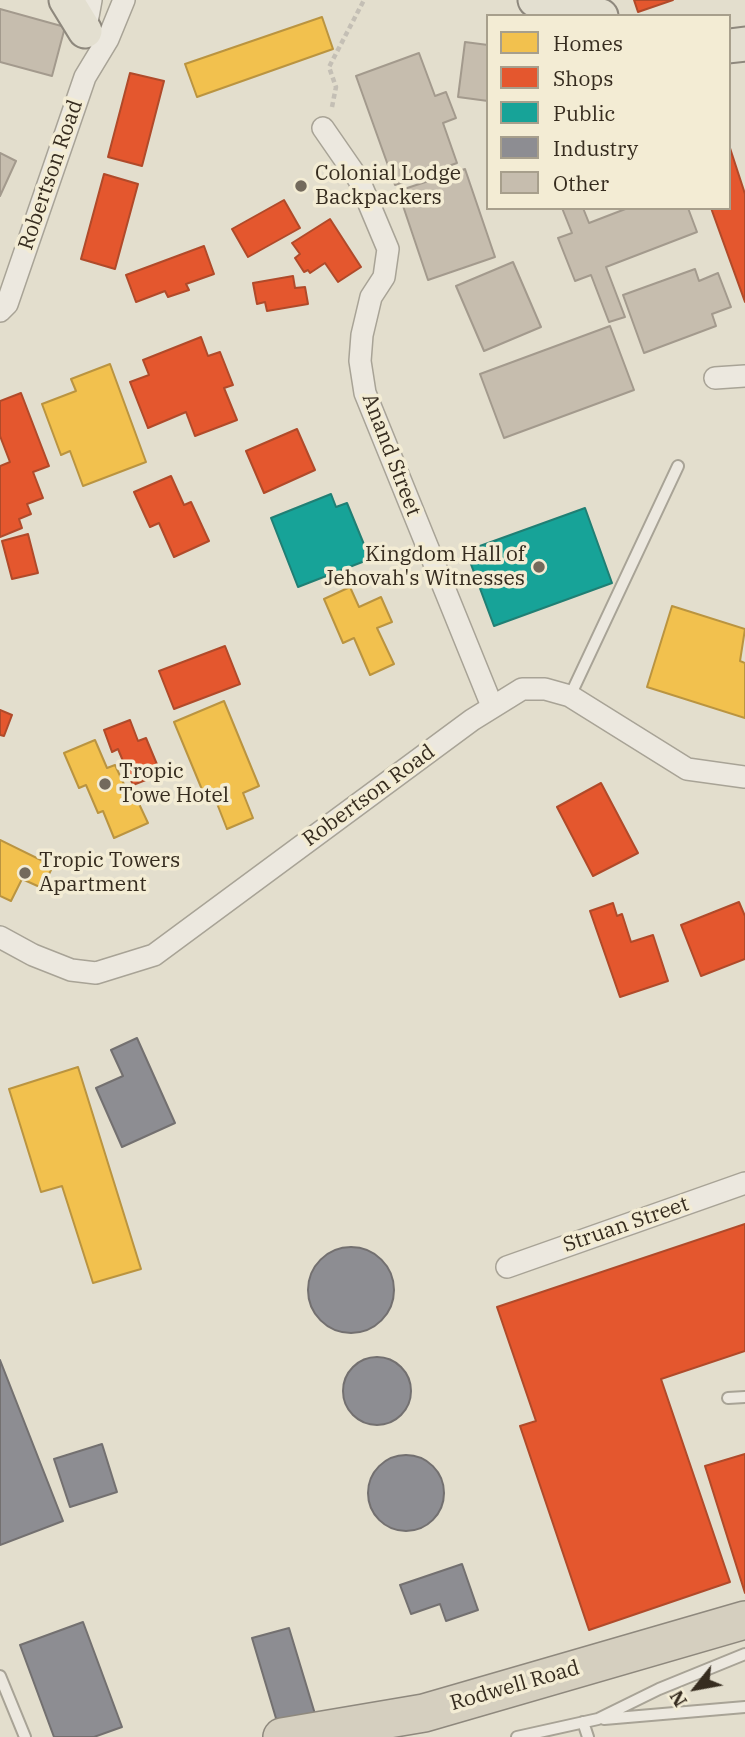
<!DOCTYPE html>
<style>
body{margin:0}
#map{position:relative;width:745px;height:1737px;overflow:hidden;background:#e3decd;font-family:"IBM Plex Serif",serif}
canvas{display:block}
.legend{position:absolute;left:486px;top:14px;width:245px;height:196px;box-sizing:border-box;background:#f3ecd4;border:2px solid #a79f8c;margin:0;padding:9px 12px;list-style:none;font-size:21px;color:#362c1f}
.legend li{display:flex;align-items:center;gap:14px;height:35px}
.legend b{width:35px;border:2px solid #a79f8c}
.north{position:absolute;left:661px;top:1653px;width:70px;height:70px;-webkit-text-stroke:5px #f3ecd4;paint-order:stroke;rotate:239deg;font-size:19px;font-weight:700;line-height:28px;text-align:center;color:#362c1f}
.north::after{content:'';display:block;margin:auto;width:24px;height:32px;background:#362c1f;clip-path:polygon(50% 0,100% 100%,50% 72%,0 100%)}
</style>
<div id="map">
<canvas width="745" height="1737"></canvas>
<ul class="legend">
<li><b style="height:19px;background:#f2c14e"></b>Homes</li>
<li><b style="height:19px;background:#e4572e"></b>Shops</li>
<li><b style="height:19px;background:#17a398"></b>Public</li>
<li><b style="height:19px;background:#8d8d92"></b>Industry</li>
<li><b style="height:19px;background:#c6bdae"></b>Other</li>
</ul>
<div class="north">N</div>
</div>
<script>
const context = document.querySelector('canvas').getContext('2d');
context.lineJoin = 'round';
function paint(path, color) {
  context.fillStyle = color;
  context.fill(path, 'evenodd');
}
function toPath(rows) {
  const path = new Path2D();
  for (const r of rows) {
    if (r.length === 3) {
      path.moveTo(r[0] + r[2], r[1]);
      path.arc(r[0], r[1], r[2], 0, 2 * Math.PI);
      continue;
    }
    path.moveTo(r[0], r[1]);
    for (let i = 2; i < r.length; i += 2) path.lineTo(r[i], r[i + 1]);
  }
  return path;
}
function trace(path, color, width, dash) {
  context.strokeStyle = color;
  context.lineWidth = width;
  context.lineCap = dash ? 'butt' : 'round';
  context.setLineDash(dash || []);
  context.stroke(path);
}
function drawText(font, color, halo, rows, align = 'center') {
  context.font = font + ' "IBM Plex Serif",serif';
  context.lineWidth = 7;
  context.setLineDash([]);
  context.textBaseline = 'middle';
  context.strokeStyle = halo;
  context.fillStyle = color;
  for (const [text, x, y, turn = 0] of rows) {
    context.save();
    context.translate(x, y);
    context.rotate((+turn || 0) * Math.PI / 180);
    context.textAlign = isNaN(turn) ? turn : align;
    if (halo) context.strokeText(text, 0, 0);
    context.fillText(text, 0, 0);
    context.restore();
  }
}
const homes = toPath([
 [322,17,333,49,197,97,185,64,322,17],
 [110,364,146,462,83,486,70,451,61,455,42,404,76,391,71,379,110,364],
 [350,587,359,607,381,597,392,622,377,628,394,664,370,675,354,638,343,643,324,599,350,587],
 [672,606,745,629,740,661,745,663,745,718,647,687,672,606],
 [224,701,259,786,243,793,253,818,227,829,216,801,208,804,174,722,224,701],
 [95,740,107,768,115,765,128,793,133,791,148,823,114,838,103,811,98,813,86,785,79,788,64,753,95,740],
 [0,840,53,866,42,888,22,879,11,901,0,896,0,840],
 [78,1067,141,1269,93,1283,62,1186,41,1192,9,1089,78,1067]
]);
const shops = toPath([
 [634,0,673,0,638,12,634,0],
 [130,73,164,81,142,166,108,157,130,73],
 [729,145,745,194,745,302,711,208,729,208,729,145],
 [104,174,138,184,115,269,81,259,104,174],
 [284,200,300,228,248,257,232,229,284,200],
 [330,219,361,267,338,282,325,263,310,273,308,270,304,272,295,258,300,254,292,243,330,219],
 [204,246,214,274,186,284,189,290,168,297,165,291,136,302,126,275,204,246],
 [293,276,295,288,305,287,308,304,267,311,265,302,257,304,253,283,293,276],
 [201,337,208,356,220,352,233,385,224,388,237,420,195,436,186,412,148,428,130,382,149,375,143,360,201,337],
 [21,393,49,466,33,472,43,498,27,504,31,514,19,519,22,528,0,537,0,466,10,462,0,436,0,401,21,393],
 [297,429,315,470,264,493,246,451,297,429],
 [171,476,184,505,191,502,209,541,174,557,159,523,150,527,134,492,171,476],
 [28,534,38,573,12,579,2,541,28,534],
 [225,646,240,684,174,709,159,671,225,646],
 [0,710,12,715,4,736,0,735,0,710],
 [130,720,138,741,146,738,161,774,133,785,118,749,112,752,104,730,130,720],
 [601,783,638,853,593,876,557,807,601,783],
 [739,902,745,916,745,959,701,976,681,925,739,902],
 [613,903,617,916,622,914,631,942,653,935,668,981,620,997,590,911,613,903],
 [745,1224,745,1351,661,1379,730,1582,589,1630,520,1426,536,1421,497,1307,745,1224],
 [745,1454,745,1593,705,1466,745,1454]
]);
const public = toPath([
 [331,494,336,507,347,503,370,559,298,587,271,518,331,494],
 [585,508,612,583,494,626,466,551,585,508]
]);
const industry = toPath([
 [137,1038,175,1123,122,1147,96,1088,123,1076,111,1050,137,1038],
 [351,1290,43],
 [377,1391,34],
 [0,1360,63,1521,0,1545,0,1360],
 [102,1444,117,1492,70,1507,54,1459,102,1444],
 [406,1493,38],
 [462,1564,478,1610,446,1621,440,1604,411,1614,400,1585,462,1564],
 [83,1622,122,1727,94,1737,54,1737,20,1645,83,1622],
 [289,1628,315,1714,278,1725,252,1638,289,1628]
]);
const building = toPath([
 [0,9,65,27,52,76,0,62,0,9],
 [465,42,488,45,488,101,458,97,465,42],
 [419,53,435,96,446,92,456,118,443,123,457,163,395,185,356,76,419,53],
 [0,153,16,161,0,196,0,153],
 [465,169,495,257,428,280,398,191,465,169],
 [562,208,583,208,589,223,628,208,688,208,697,232,606,267,625,317,609,322,591,275,575,281,558,238,572,233,562,208],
 [513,262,541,327,484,351,456,286,513,262],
 [695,269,699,281,718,273,731,307,712,314,716,326,644,353,623,295,695,269],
 [610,326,634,390,504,438,480,374,610,326]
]);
const path = toPath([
 [332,107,336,87,329,67,364,0]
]);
const lane = toPath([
 [570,696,678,466],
 [728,1398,745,1397],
 [0,1676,25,1737],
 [604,1719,745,1707],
 [583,1722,588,1737],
 [517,1737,598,1719,659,1689,745,1654]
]);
const street = toPath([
 [85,33,91,0],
 [323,128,359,180,388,249,384,277,371,297,362,335,360,361,365,393,492,706],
 [0,311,7,304,85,77,108,39,124,0],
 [715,378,745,376],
 [0,937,33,955,71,970,96,973,154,955,472,720,522,689,545,689,570,696,687,769,745,777],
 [507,1267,745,1183]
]);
const primary = toPath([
 [66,0,85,31],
 [535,0,601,16],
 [729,46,745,44]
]);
const highway = toPath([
 [282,1737,424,1713,745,1620]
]);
const markers = [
 [301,186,7,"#736a5c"],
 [539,567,7,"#736a5c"],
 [105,784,7,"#736a5c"],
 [25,873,7,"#736a5c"]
];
const poiNames = [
 ["Colonial Lodge",315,174],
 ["Backpackers",315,198],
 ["Kingdom Hall of",525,555,"right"],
 ["Jehovah's Witnesses",525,579,"right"],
 ["Tropic",119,772],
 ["Towe Hotel",119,796],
 ["Tropic Towers",39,861],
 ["Apartment",39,885]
];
const streetNames = [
 ["Robertson Road",51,175,-71],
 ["Anand Street",391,455,69],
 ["Robertson Road",369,796,-36],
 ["Struan Street",626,1225,-19],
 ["Rodwell Road",515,1686,-16]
];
paint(homes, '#f2c14e');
trace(homes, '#ba9440', 2);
paint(shops, '#e4572e');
trace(shops, '#b04a2a', 2);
paint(public, '#17a398');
trace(public, '#207f74', 2);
paint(industry, '#8d8d92');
trace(industry, '#737070', 2);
paint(building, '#c6bdae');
trace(building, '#a39a8d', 2);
trace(lane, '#a8a396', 14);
trace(street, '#a8a396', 24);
trace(primary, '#8e887d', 37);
trace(highway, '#8e887d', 40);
trace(path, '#c4bfb5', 4.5, [5, 3.5]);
trace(lane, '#ece8df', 10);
trace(street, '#ece8df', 21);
trace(primary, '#e3dfd0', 33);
trace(highway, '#d5cfbf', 37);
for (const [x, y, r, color] of markers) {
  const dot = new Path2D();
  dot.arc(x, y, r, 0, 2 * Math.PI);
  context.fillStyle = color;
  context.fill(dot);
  trace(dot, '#f3ecd4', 2.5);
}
drawText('21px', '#362c1f', '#f3ecd4', poiNames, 'left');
drawText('21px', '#362c1f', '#f3ecd4', streetNames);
</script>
